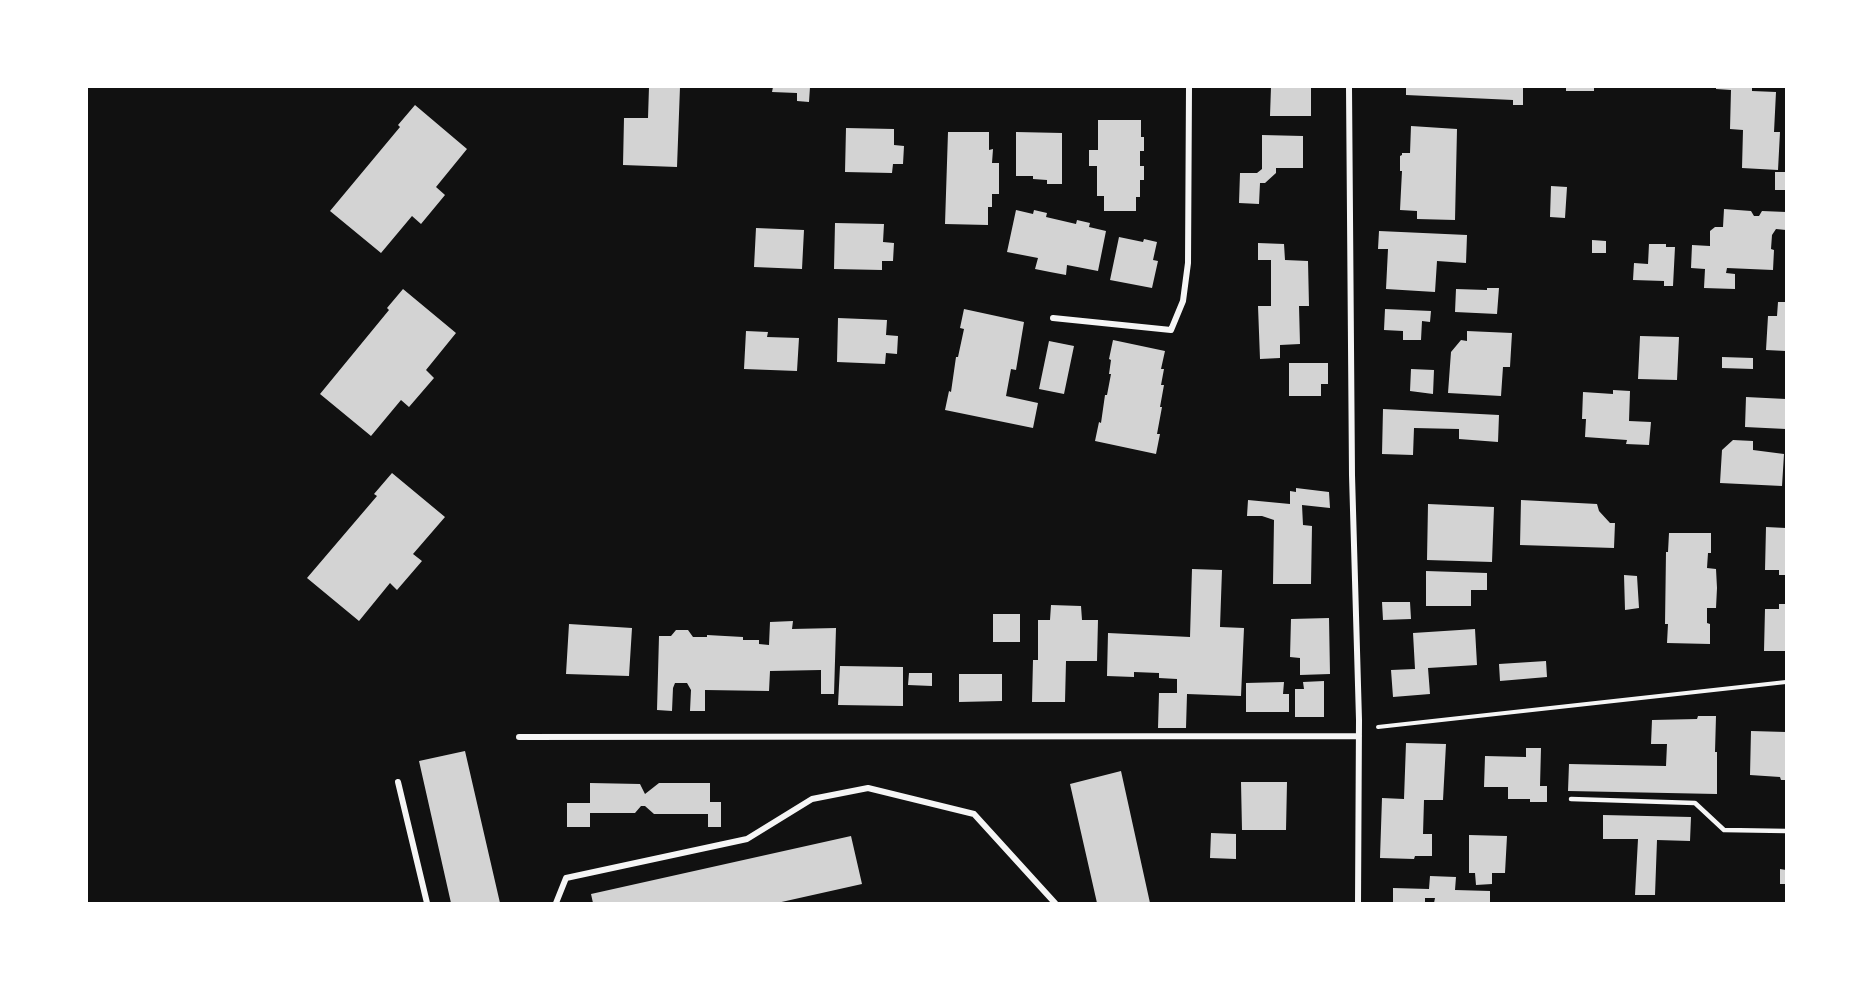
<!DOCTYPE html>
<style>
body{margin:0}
#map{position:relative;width:1873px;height:990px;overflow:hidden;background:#111;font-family:Helvetica,sans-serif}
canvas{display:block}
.frame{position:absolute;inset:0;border:88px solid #fff;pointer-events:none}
</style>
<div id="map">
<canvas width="1873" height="990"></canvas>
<div class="frame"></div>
</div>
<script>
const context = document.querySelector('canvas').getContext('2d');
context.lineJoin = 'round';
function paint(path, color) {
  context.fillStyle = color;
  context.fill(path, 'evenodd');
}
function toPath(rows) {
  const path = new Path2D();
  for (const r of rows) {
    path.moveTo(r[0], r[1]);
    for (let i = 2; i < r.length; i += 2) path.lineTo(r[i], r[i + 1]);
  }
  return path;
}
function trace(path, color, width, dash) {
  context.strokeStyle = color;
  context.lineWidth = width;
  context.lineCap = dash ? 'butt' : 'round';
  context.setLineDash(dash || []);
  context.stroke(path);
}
const building = toPath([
 [649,87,680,87,677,167,623,165,624,118,648,118],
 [773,87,810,87,809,102,797,101,797,93,772,92],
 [1271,87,1311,87,1311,116,1270,116],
 [1406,87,1523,87,1523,105,1513,105,1513,100,1406,95],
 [1566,87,1594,87,1594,91,1566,91],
 [1716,87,1752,87,1752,91,1776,92,1774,132,1780,132,1778,170,1742,168,1743,130,1730,129,1731,90,1716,89],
 [415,105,467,149,436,187,445,195,421,224,412,216,381,253,330,211,400,127,398,125],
 [1098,120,1141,120,1141,137,1144,137,1144,151,1140,151,1140,166,1144,166,1144,180,1140,180,1140,197,1136,197,1136,211,1104,211,1104,196,1097,196,1097,166,1089,166,1089,150,1098,150],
 [1411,126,1457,129,1455,220,1417,219,1417,211,1400,210,1402,171,1400,171,1400,156,1402,155,1402,153,1410,153],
 [846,128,894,129,894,145,904,146,903,164,893,164,892,173,845,172],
 [948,132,989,132,989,150,993,149,992,163,999,163,999,194,992,194,992,207,988,207,988,225,945,224],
 [1016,132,1062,133,1062,184,1047,184,1047,180,1033,179,1033,176,1016,176],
 [1262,135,1303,136,1303,168,1276,168,1276,173,1265,183,1260,183,1259,204,1239,203,1240,173,1257,173,1262,169],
 [1775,172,1786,172,1786,190,1775,190],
 [1551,186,1567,187,1565,218,1550,217],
 [1724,209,1751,211,1754,216,1759,216,1762,211,1786,212,1786,230,1776,229,1772,235,1771,249,1774,250,1773,270,1727,268,1726,273,1735,274,1735,289,1704,288,1705,269,1691,268,1692,245,1710,246,1710,231,1715,227,1723,227],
 [1016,210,1033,214,1034,210,1047,213,1046,217,1076,224,1077,220,1090,223,1089,227,1106,231,1098,271,1067,265,1066,275,1050,272,1035,269,1038,258,1007,252],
 [835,223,884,224,883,242,894,243,893,261,882,261,882,270,834,269],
 [756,228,804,230,802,269,754,267],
 [1379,231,1467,235,1466,263,1437,261,1435,292,1386,289,1388,249,1378,249],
 [1119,237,1143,242,1144,239,1157,242,1153,260,1158,261,1152,288,1110,280],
 [1592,240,1606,241,1606,253,1592,253],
 [1258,243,1284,244,1285,260,1308,261,1309,306,1299,306,1300,344,1280,345,1280,358,1260,359,1258,306,1271,306,1271,260,1258,260],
 [1649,244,1666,244,1666,247,1675,247,1673,286,1664,286,1664,281,1633,280,1634,263,1648,264],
 [1487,288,1499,288,1497,314,1455,312,1456,289,1487,290],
 [403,289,456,333,426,370,434,378,409,407,401,400,371,436,320,394,389,310,387,308],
 [1778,302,1786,302,1786,351,1766,350,1768,316,1777,316],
 [964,309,1024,322,1016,370,1011,369,1006,396,1038,403,1033,428,945,410,949,391,951,392,956,357,958,357,964,329,960,328],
 [1385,309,1431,311,1430,322,1422,321,1421,340,1403,340,1403,331,1384,330],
 [838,318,887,320,886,335,898,336,897,354,886,353,885,364,837,362],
 [746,331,768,332,767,337,799,338,797,371,744,369],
 [1467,331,1512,333,1510,367,1503,367,1501,396,1448,393,1451,352,1461,340,1467,341],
 [1640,336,1679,337,1677,380,1638,379],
 [1113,340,1165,351,1161,369,1164,369,1161,385,1164,385,1160,407,1162,407,1157,434,1160,434,1156,454,1095,441,1099,422,1101,423,1105,395,1107,395,1111,374,1109,374,1111,360,1109,359],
 [1049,341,1074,346,1064,394,1039,389],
 [1722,357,1753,358,1753,369,1722,368],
 [1289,363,1328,363,1328,384,1321,384,1321,396,1289,396],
 [1411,369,1434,370,1433,394,1410,391],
 [1613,390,1630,391,1629,421,1651,422,1649,445,1626,444,1627,440,1585,437,1586,419,1582,419,1583,392,1613,394],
 [1746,397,1786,399,1786,429,1745,427],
 [1383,409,1499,415,1498,442,1459,439,1459,429,1414,428,1413,455,1382,454],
 [1733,440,1753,441,1753,450,1784,454,1782,486,1720,483,1722,450],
 [392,473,445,517,413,554,422,561,397,590,390,583,359,621,307,578,377,496,374,494],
 [1296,488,1329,492,1330,508,1302,505,1303,525,1312,526,1311,584,1273,584,1274,520,1262,516,1247,516,1248,500,1290,504,1290,491,1296,492],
 [1521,500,1597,504,1599,511,1610,523,1615,523,1614,548,1520,545],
 [1428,504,1494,507,1492,562,1427,560],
 [1766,527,1786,528,1786,575,1779,575,1779,570,1765,570],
 [1669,533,1711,533,1711,553,1708,553,1707,568,1716,569,1717,588,1716,608,1707,608,1707,623,1710,624,1710,644,1667,643,1668,624,1665,624,1666,552,1668,552],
 [1192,569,1222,570,1220,627,1244,628,1241,696,1187,694,1186,728,1158,728,1159,693,1177,693,1177,679,1159,678,1159,673,1134,672,1134,677,1107,676,1108,633,1190,637],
 [1426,571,1487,573,1487,590,1471,590,1471,606,1426,606],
 [1624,575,1637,576,1639,608,1625,610],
 [1382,602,1410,602,1411,619,1383,620],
 [1779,604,1786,604,1786,651,1764,651,1765,609,1779,609],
 [1051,605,1081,606,1082,620,1098,620,1097,661,1066,661,1065,702,1032,702,1033,660,1038,660,1038,620,1050,620],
 [993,614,1020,614,1020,642,993,642],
 [1329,618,1330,674,1300,675,1300,658,1290,657,1291,619],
 [793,621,792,629,836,628,834,694,821,694,821,670,770,671,769,691,705,690,705,711,690,711,691,690,687,683,675,683,673,688,672,711,657,710,659,636,671,636,676,630,688,630,693,637,707,637,707,635,743,637,743,640,759,640,759,644,769,645,770,622],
 [569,624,632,628,629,676,566,674],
 [1475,629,1477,665,1428,668,1430,694,1393,697,1391,670,1415,669,1413,633],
 [1546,661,1547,677,1500,681,1499,664],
 [840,666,903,667,903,706,838,705],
 [909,673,932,673,932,686,908,685],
 [959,674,1002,674,1002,701,959,702],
 [1324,681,1324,717,1295,717,1295,689,1304,689,1303,682],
 [1284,682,1283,694,1289,694,1289,712,1246,712,1246,683],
 [1698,716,1716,716,1715,752,1717,752,1717,794,1568,791,1569,764,1666,766,1667,744,1651,744,1652,720,1697,719],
 [1751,731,1786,732,1786,780,1781,780,1780,777,1750,775],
 [1406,743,1446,744,1443,800,1424,800,1423,834,1432,834,1432,856,1415,856,1414,859,1380,858,1382,798,1404,799],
 [1526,748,1541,748,1540,786,1547,786,1547,802,1530,802,1530,799,1508,799,1508,787,1484,787,1485,756,1526,757],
 [465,751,500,903,451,903,419,761],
 [1121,771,1150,903,1097,903,1070,784],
 [1241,782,1287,782,1286,830,1242,830],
 [590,783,640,784,645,794,659,783,710,783,710,802,721,802,721,827,708,827,708,814,654,814,645,806,641,806,635,813,590,813,590,827,567,827,567,803,590,803],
 [1603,815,1691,817,1690,841,1657,840,1655,895,1635,895,1638,839,1603,839],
 [1211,833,1236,834,1236,859,1210,858],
 [1469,835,1507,836,1505,873,1492,873,1492,884,1476,885,1475,873,1469,873],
 [851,836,862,884,777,903,593,903,591,894],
 [1780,869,1786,870,1786,884,1780,884],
 [1430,876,1456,877,1455,890,1490,891,1490,903,1434,903,1435,898,1425,898,1425,903,1393,903,1393,888,1429,889]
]);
const path = toPath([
 [1378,727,1786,682]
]);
const service = toPath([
 [1571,799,1695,803,1724,830,1786,831]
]);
const minor = toPath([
 [1349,87,1352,475,1359,720,1358,903],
 [1053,318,1171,330,1183,301,1188,263,1189,87],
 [519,737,1359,736],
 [398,782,427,903],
 [556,903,566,878,747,839,812,799,868,788,974,814,1055,903]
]);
paint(building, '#d3d3d3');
trace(path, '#f5f5f5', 4);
trace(service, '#f5f5f5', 4.5);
trace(minor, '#f5f5f5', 6);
</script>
